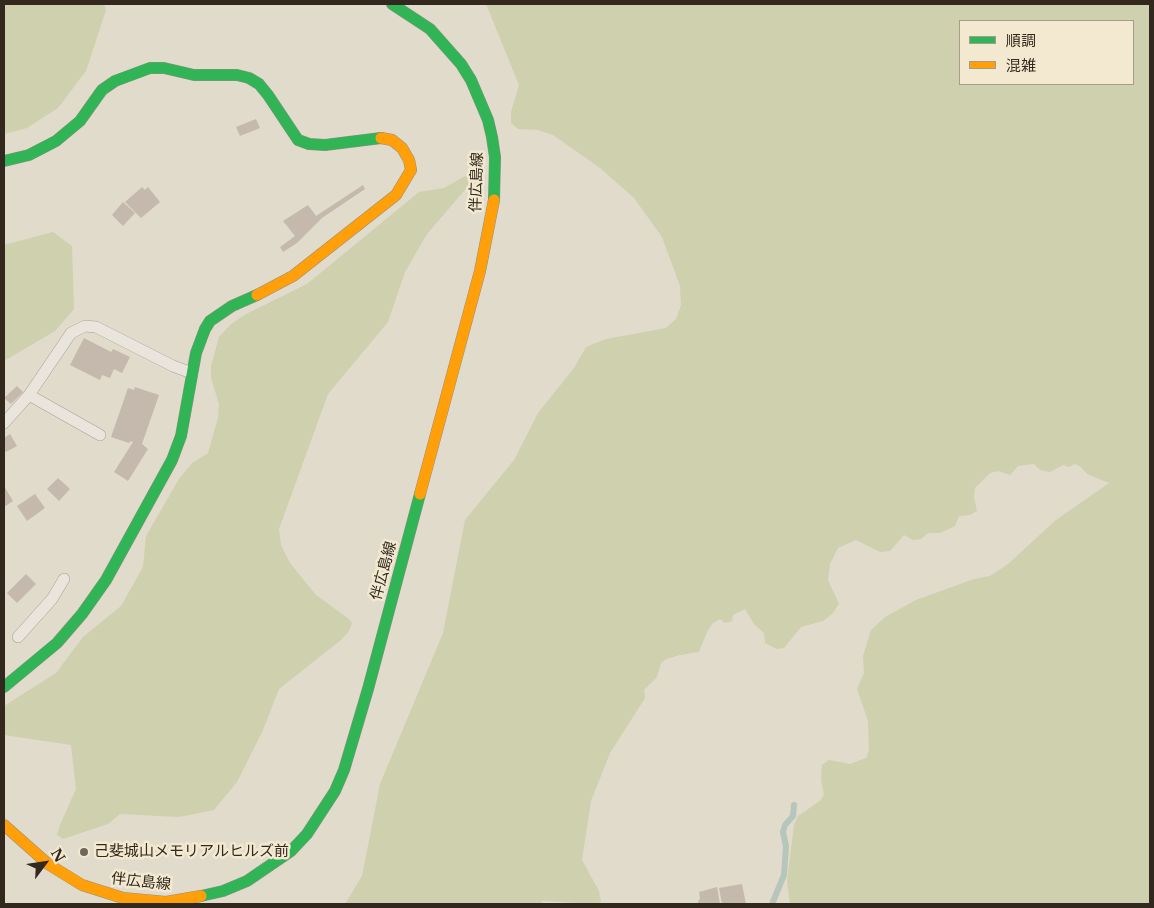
<!DOCTYPE html>
<meta charset="utf-8">
<style>
body{margin:0}
#map{position:relative;width:1154px;height:908px;overflow:hidden;background:#e1dbcb;font-family:"Libre Baskerville","Noto Sans JP",serif}
canvas{display:block}
.frame{position:absolute;inset:0;border:5px solid #33281e;pointer-events:none}
.legend{position:absolute;left:959px;top:20px;width:175px;height:65px;box-sizing:border-box;background:#f2e9d0;border:1px solid #a69c89;margin:0;padding:6px 9px;list-style:none;font-size:15px;color:#33281e}
.legend li{display:flex;align-items:center;gap:10px;height:25px}
.legend b{width:25px;border:1px solid #a69c89}
.north{position:absolute;left:20px;top:838px;width:50px;height:50px;-webkit-text-stroke:4px #f2e9d0;paint-order:stroke;rotate:59deg;font-size:14px;font-weight:700;line-height:20px;text-align:center;color:#33281e}
.north::after{content:'';display:block;margin:auto;width:18px;height:22px;background:#33281e;clip-path:polygon(50% 0,100% 100%,50% 72%,0 100%)}
</style>
<div id="map">
<canvas width="1154" height="908"></canvas>
<div class="frame"></div>
<ul class="legend">
<li><b style="height:6px;background:#30b455"></b>順調</li>
<li><b style="height:6px;background:#ff9f0a"></b>混雑</li>
</ul>
<div class="north">N</div>
</div>
<script>
const context = document.querySelector('canvas').getContext('2d');
context.lineJoin = 'round';
function paint(path, color) {
  context.fillStyle = color;
  context.fill(path, 'evenodd');
}
function toPath(rows) {
  const path = new Path2D();
  for (const r of rows) {
    path.moveTo(r[0], r[1]);
    for (let i = 2; i < r.length; i += 2) path.lineTo(r[i], r[i + 1]);
  }
  return path;
}
function trace(path, color, width, dash) {
  context.strokeStyle = color;
  context.lineWidth = width;
  context.lineCap = dash ? 'butt' : 'round';
  context.setLineDash(dash || []);
  context.stroke(path);
}
function drawText(font, color, halo, rows, align = 'center') {
  context.font = font + ' "Libre Baskerville","Noto Sans JP",serif';
  context.lineWidth = 5;
  context.setLineDash([]);
  context.textBaseline = 'middle';
  context.strokeStyle = halo;
  context.fillStyle = color;
  for (const [text, x, y, turn = 0] of rows) {
    context.save();
    context.translate(x, y);
    context.rotate((+turn || 0) * Math.PI / 180);
    context.textAlign = isNaN(turn) ? turn : align;
    if (halo) context.strokeText(text, 0, 0);
    context.fillText(text, 0, 0);
    context.restore();
  }
}
const green = toPath([
 [4,4,104,4,106,10,86,71,58,108,27,128,4,134],
 [486,4,1150,4,1150,904,790,904,787,881,794,825,798,816,821,800,824,794,821,780,822,765,829,760,850,764,866,758,869,750,868,721,857,689,864,673,863,656,871,630,885,617,916,600,974,579,990,576,1008,564,1056,520,1109,483,1087,474,1081,467,1075,464,1069,467,1063,465,1050,472,1040,470,1034,464,1018,466,1010,475,998,471,990,473,975,488,974,497,977,511,970,515,959,516,955,526,940,533,928,533,921,539,913,540,904,535,890,551,880,552,856,540,838,548,830,564,828,580,839,604,832,614,823,621,801,627,784,648,777,649,765,643,764,633,754,624,745,609,733,615,732,621,729,622,725,623,720,619,713,623,707,632,699,652,680,655,666,659,661,663,657,677,644,690,645,698,610,753,591,801,582,860,599,891,601,902,594,904,543,901,540,904,345,904,362,876,380,784,443,633,465,520,514,460,538,413,574,368,586,347,606,339,666,328,676,319,681,305,680,286,662,237,634,198,600,168,553,135,538,130,518,129,511,123,511,112,519,85],
 [960,21,1133,21,1133,84,960,84],
 [465,176,470,179,470,184,427,234,405,272,388,322,328,394,279,529,281,545,290,563,316,595,349,619,352,623,349,631,341,640,279,689,263,730,237,782,214,810,179,817,120,814,108,824,63,839,57,835,60,825,76,789,71,745,4,735,4,706,56,673,83,637,121,606,143,567,146,536,179,479,192,463,208,453,218,418,219,404,211,378,211,366,219,337,231,324,246,314,307,284,419,192,444,188],
 [53,232,72,246,74,309,55,331,4,361,4,245]
]);
const stream = toPath([
 [772,904,784,875,786,846,783,832,785,825,793,816,794,805]
]);
const building = toPath([
 [256,119,260,128,240,136,236,127],
 [363,185,365,189,322,218,297,243,283,252,280,247,295,236,283,221,308,205,316,216],
 [142,187,145,190,148,187,160,202,141,218,125,202],
 [123,202,135,213,123,226,112,215],
 [84,338,111,352,113,349,130,357,122,373,114,369,110,378,102,375,100,380,70,365],
 [17,386,23,392,11,404,4,398],
 [135,387,159,395,142,444,148,449,128,481,114,472,133,442,131,441,129,443,111,437,128,388,134,390],
 [10,434,17,446,6,452,4,449,4,438],
 [58,478,70,489,59,501,47,489],
 [4,486,13,501,4,507],
 [35,494,45,508,27,521,17,506],
 [26,574,36,584,17,603,7,593],
 [742,884,746,904,722,904,719,888],
 [717,887,720,904,697,904,700,898,699,892]
]);
const lane = toPath([
 [29,395,100,435],
 [4,423,29,395,71,333,85,326,96,327,173,366,192,373],
 [18,637,52,599,64,579]
]);
const fast = toPath([
 [392,4,430,29,461,64,471,80,488,120,492,137,495,157,494,200],
 [4,161,29,155,56,141,80,121,102,90,115,81,150,68,164,68,194,75,237,75,249,78,259,84,268,95,298,140,309,144,325,145,381,138],
 [4,687,57,643,82,614,106,580,172,460,181,436,196,353,205,329,210,321,232,306,257,295],
 [201,896,223,891,247,881,291,851,307,834,335,791,344,770,368,689,420,494]
]);
const slow = toPath([
 [257,295,293,276,396,195,411,170,409,160,402,148,392,140,381,138],
 [420,494,480,271,494,200],
 [4,825,48,864,82,885,123,898,166,902,201,896]
]);
const markers = [
 [84,852,5,"#70675b"]
];
const streetNames = [
 ["伴広島線",477,182,-88],
 ["伴広島線",384,571,-75],
 ["伴広島線",141,882,6]
];
const poiNames = [
 ["己斐城山メモリアルヒルズ前",94,852]
];
paint(green, '#ced0ae');
trace(stream, '#b6c6bc', 6);
paint(building, '#c4b9ac');
trace(lane, '#a6a094', 12);
trace(fast, '#958f84', 12);
trace(slow, '#958f84', 12);
trace(lane, '#e9e5dc', 11);
trace(fast, '#30b455', 11);
trace(slow, '#ff9f0a', 11);
for (const [x, y, r, color] of markers) {
  const dot = new Path2D();
  dot.arc(x, y, r, 0, 2 * Math.PI);
  context.fillStyle = color;
  context.fill(dot);
  trace(dot, '#f2e9d0', 2);
}
drawText('15px', '#33281e', '#f2e9d0', streetNames);
drawText('15px', '#33281e', '#f2e9d0', poiNames, 'left');
</script>
